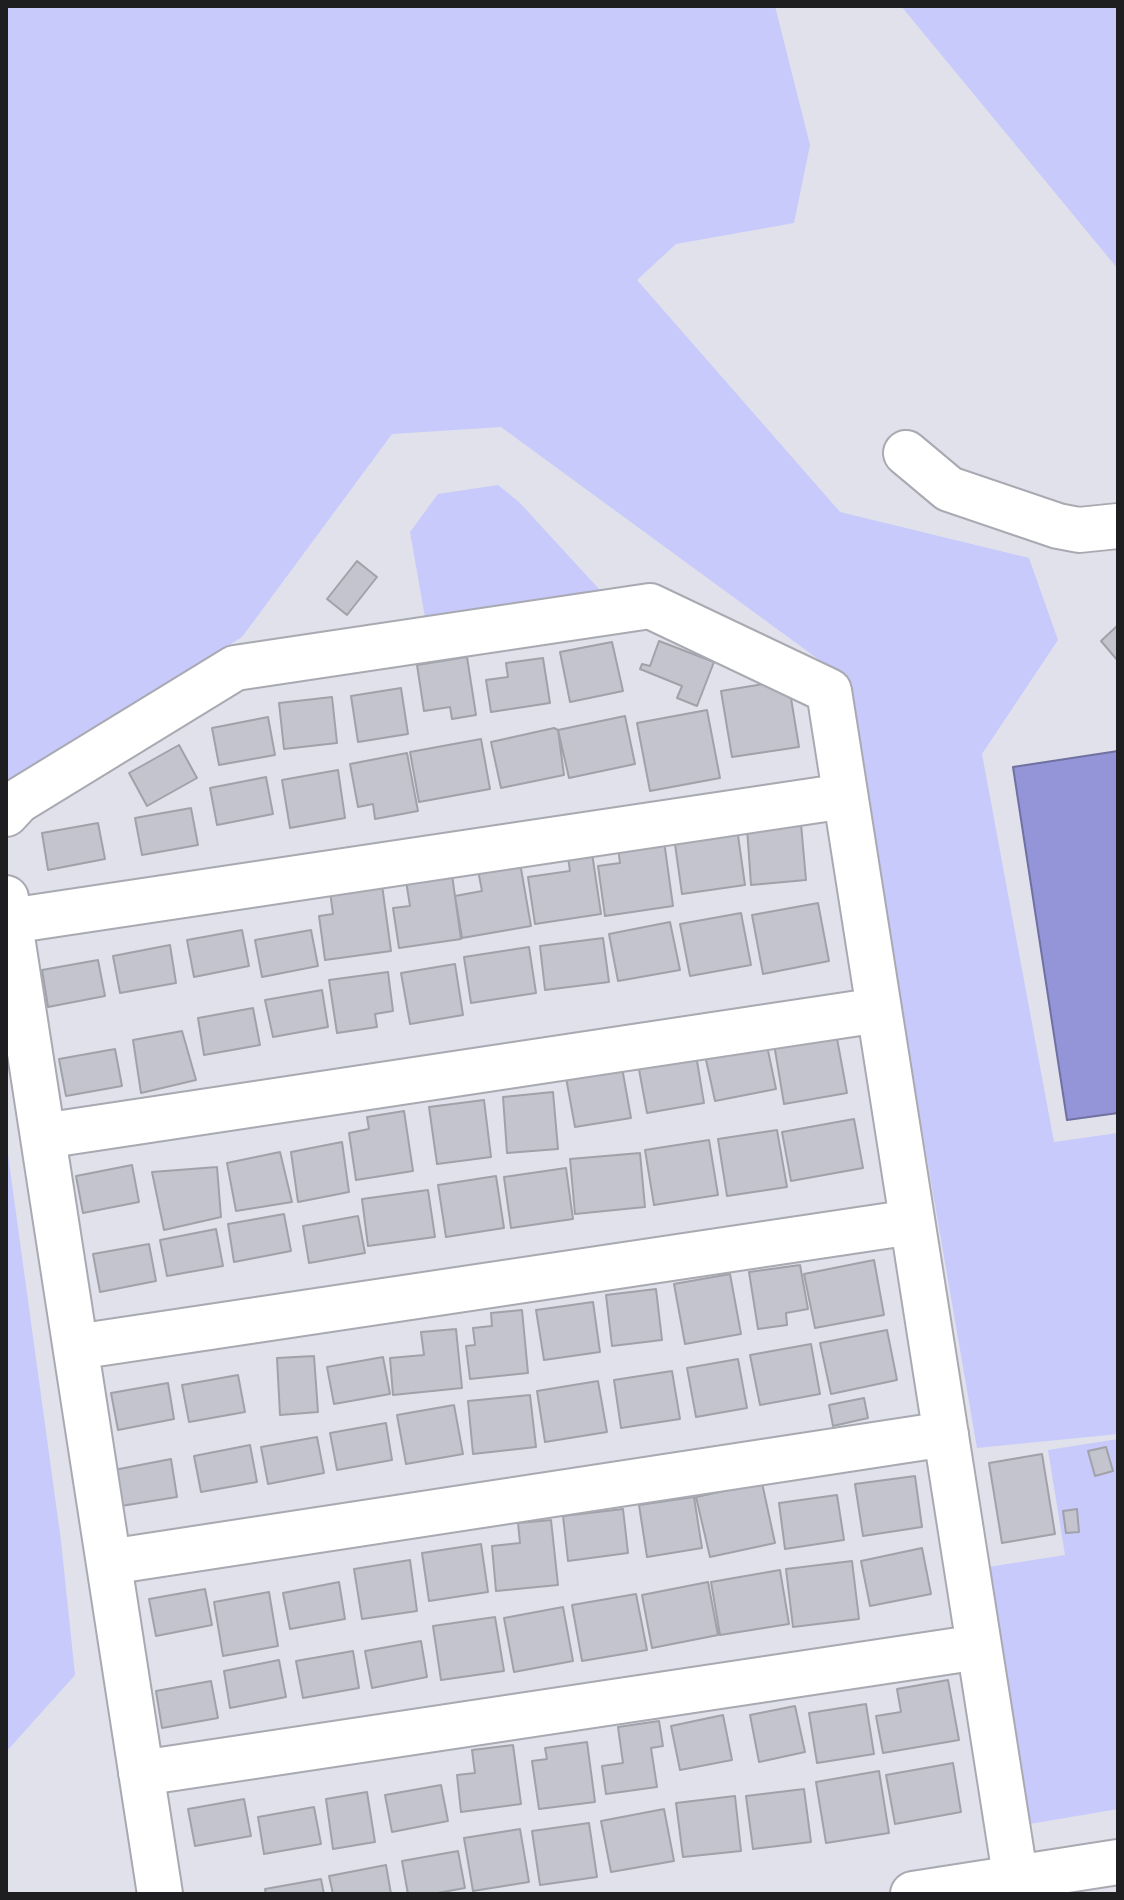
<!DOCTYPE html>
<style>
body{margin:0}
#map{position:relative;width:1124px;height:1900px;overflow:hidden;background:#e0e1ea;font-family:Helvetica,sans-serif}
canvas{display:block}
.frame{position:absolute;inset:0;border:8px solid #1e1e21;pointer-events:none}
</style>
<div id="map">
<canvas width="1124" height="1900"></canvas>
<div class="frame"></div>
</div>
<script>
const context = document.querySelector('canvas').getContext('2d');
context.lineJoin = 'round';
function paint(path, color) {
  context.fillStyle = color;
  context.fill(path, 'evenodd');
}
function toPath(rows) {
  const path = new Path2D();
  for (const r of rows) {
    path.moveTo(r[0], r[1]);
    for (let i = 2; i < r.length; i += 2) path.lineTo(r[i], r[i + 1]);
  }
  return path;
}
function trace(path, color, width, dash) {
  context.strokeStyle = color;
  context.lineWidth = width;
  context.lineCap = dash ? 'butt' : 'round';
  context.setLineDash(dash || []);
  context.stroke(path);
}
const green = toPath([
 [6,6,775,6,810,145,794,223,676,244,637,280,840,512,1029,558,1058,640,982,754,1054,1142,1118,1133,1118,1434,977,1448,844,678,501,427,392,434,242,637,14,778,6,778],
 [901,6,1118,6,1118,269],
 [498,485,519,502,610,601,426,623,410,532,438,494],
 [6,1140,61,1541,75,1675,6,1752],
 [1118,1439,1118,1809,1029,1824,988,1567,1065,1555,1048,1450]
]);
const water = toPath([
 [1118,751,1118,1113,1067,1120,1013,767,1118,751]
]);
const building = toPath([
 [357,561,377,577,347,615,327,599,357,561],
 [1118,625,1118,661,1101,641,1118,625],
 [659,641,714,662,697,706,677,698,682,686,640,669,642,664,650,666,659,641],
 [612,642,623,691,570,702,560,652,612,642],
 [467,657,476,715,452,719,450,707,424,711,417,665,467,657],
 [543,658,550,703,491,712,486,680,508,677,506,663,543,658],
 [788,680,799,747,732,757,721,691,788,680],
 [401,688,408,734,358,742,351,696,401,688],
 [332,697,337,743,284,749,279,703,332,697],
 [707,710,720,778,650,791,637,723,707,710],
 [625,716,635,764,569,778,558,730,625,716],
 [268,717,275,755,219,765,212,728,268,717],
 [554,728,558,730,564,775,501,788,491,742,554,728],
 [481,739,490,789,419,802,410,752,481,739],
 [179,745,197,778,147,806,129,773,179,745],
 [407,753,418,811,375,819,373,804,358,807,350,764,407,753],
 [338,770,345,818,290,828,282,780,338,770],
 [266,777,273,814,217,825,210,788,266,777],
 [191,808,198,845,142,855,135,818,191,808],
 [98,823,105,859,48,870,42,833,98,823],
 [801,824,806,880,751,885,747,828,801,824],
 [737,828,745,885,682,894,674,837,737,828],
 [664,841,673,906,605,916,598,866,620,863,618,847,664,841],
 [592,853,601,914,535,924,528,877,570,871,568,857,592,853],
 [520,863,531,926,462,938,455,896,482,891,478,870,520,863],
 [452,875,461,939,399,948,393,908,410,906,406,881,452,875],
 [382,885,391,951,325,960,319,916,333,914,330,891,382,885],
 [818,903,829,961,763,974,752,915,818,903],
 [741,913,751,965,690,976,680,924,741,913],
 [670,922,680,970,618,981,609,934,670,922],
 [242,930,249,966,194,977,187,940,242,930],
 [311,930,318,966,262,977,255,940,311,930],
 [603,938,609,982,545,990,540,946,603,938],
 [170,945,176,983,120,993,113,956,170,945],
 [529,947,536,993,471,1003,464,957,529,947],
 [98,960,105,996,48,1007,42,970,98,960],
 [455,964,463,1015,410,1024,401,973,455,964],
 [388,972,393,1011,375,1014,377,1027,337,1033,329,980,388,972],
 [322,990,328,1027,273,1037,265,1000,322,990],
 [253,1008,260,1045,204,1055,198,1018,253,1008],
 [182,1031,196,1080,141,1093,133,1040,182,1031],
 [836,1033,847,1093,784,1104,774,1044,836,1033],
 [766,1041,776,1089,715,1101,705,1055,766,1041],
 [115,1049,122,1086,66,1096,59,1059,115,1049],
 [696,1055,704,1103,647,1113,638,1064,696,1055],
 [621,1062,631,1118,575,1127,565,1072,621,1062],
 [553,1092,558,1149,507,1153,503,1097,553,1092],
 [484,1100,491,1157,437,1164,429,1107,484,1100],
 [404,1111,413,1171,356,1180,349,1133,369,1129,367,1117,404,1111],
 [854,1119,863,1168,791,1181,782,1132,854,1119],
 [777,1130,787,1187,727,1196,718,1139,777,1130],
 [709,1140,718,1195,654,1205,645,1150,709,1140],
 [342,1142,349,1192,298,1202,291,1152,342,1142],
 [280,1152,292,1202,236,1211,227,1163,280,1152],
 [640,1153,645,1207,575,1214,570,1159,640,1153],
 [132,1165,139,1202,83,1213,76,1176,132,1165],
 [217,1167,221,1217,164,1230,152,1172,217,1167],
 [566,1168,573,1219,511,1228,504,1177,566,1168],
 [496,1176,504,1228,446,1237,438,1185,496,1176],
 [428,1190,435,1237,368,1246,362,1199,428,1190],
 [284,1214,291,1251,234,1262,228,1224,284,1214],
 [358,1216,365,1253,309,1263,303,1226,358,1216],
 [216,1229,223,1266,167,1276,160,1240,216,1229],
 [149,1244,156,1281,100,1292,93,1254,149,1244],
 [874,1260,884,1315,815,1328,804,1274,874,1260],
 [800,1265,808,1309,786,1313,787,1325,758,1329,749,1272,800,1265],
 [730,1274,741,1334,685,1344,674,1284,730,1274],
 [656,1289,662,1340,612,1346,606,1295,656,1289],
 [593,1302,600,1352,544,1360,536,1310,593,1302],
 [522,1310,528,1373,470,1379,466,1346,475,1345,473,1328,492,1326,491,1313,522,1310],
 [456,1329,462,1388,393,1395,390,1358,424,1355,421,1332,456,1329],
 [887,1330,897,1380,831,1394,820,1343,887,1330],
 [811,1344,820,1394,760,1405,750,1355,811,1344],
 [314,1356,318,1412,280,1415,277,1358,314,1356],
 [383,1357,390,1394,334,1404,327,1367,383,1357],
 [738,1359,747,1408,696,1417,687,1368,738,1359],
 [672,1371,680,1419,621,1428,614,1380,672,1371],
 [238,1375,245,1412,189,1422,182,1385,238,1375],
 [598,1381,607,1432,545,1442,537,1391,598,1381],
 [168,1383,174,1419,118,1430,111,1393,168,1383],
 [530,1395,536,1447,473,1454,468,1401,530,1395],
 [864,1398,868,1418,833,1426,829,1405,864,1398],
 [454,1405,463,1454,406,1464,397,1415,454,1405],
 [386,1423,392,1460,337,1470,330,1433,386,1423],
 [317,1437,324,1473,268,1484,261,1447,317,1437],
 [250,1445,257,1482,201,1492,194,1456,250,1445],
 [1106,1447,1113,1471,1095,1476,1088,1451,1106,1447],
 [1042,1454,1055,1534,1002,1543,989,1463,1042,1454],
 [171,1459,177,1497,121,1506,114,1470,171,1459],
 [915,1476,922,1527,863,1536,855,1484,915,1476],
 [762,1483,775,1543,710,1557,696,1497,762,1483],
 [837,1495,844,1540,785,1549,779,1503,837,1495],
 [694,1497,702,1548,647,1557,639,1505,694,1497],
 [623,1509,628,1553,568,1561,563,1516,623,1509],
 [1077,1509,1079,1532,1066,1533,1063,1511,1077,1509],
 [551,1520,558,1585,496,1591,492,1546,520,1543,518,1523,551,1520],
 [481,1544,488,1592,429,1601,422,1553,481,1544],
 [922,1548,931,1594,870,1606,861,1561,922,1548],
 [410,1560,417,1611,362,1619,354,1569,410,1560],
 [852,1561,859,1619,793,1627,786,1569,852,1561],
 [780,1570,789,1624,720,1635,711,1582,780,1570],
 [339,1582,345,1619,290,1629,283,1593,339,1582],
 [708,1582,718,1635,652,1648,642,1595,708,1582],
 [205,1589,212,1625,156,1636,149,1599,205,1589],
 [269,1592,278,1646,223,1656,214,1602,269,1592],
 [636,1594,647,1650,582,1661,572,1605,636,1594],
 [563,1607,573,1661,514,1672,504,1618,563,1607],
 [495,1617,504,1671,441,1680,433,1626,495,1617],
 [421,1641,427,1677,372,1688,365,1651,421,1641],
 [353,1651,359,1688,303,1698,296,1661,353,1651],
 [279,1660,286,1697,230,1708,224,1671,279,1660],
 [948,1680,959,1740,883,1753,876,1716,901,1712,897,1689,948,1680],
 [211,1681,218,1718,162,1728,156,1691,211,1681],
 [866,1704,874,1754,817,1763,809,1713,866,1704],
 [795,1706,805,1752,759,1762,750,1715,795,1706],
 [723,1715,732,1760,680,1770,671,1726,723,1715],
 [659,1721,663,1746,651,1748,657,1787,606,1794,602,1766,623,1763,618,1727,659,1721],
 [587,1742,595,1802,539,1809,532,1761,547,1759,545,1748,587,1742],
 [513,1745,521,1804,461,1812,457,1775,475,1773,472,1750,513,1745],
 [953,1763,961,1812,895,1824,886,1775,953,1763],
 [879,1771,889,1833,826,1843,816,1782,879,1771],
 [441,1785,448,1821,392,1832,385,1795,441,1785],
 [804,1789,811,1842,753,1849,746,1796,804,1789],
 [367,1792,375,1842,333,1849,326,1799,367,1792],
 [735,1796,741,1851,683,1857,676,1803,735,1796],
 [244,1799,251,1836,195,1846,188,1809,244,1799],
 [314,1807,321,1844,264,1854,258,1817,314,1807],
 [664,1809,674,1861,611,1872,601,1821,664,1809],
 [589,1823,597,1877,540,1885,532,1831,589,1823],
 [520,1829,529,1882,473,1891,464,1838,520,1829],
 [458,1851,465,1888,432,1894,408,1894,402,1861,458,1851],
 [386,1865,391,1894,333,1894,329,1876,386,1865],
 [321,1879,324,1894,266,1894,265,1889,321,1879]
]);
const street = toPath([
 [906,453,949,489,1058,526,1079,530,1118,526],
 [6,814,18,801,235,668,650,606,829,691,1018,1894],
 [6,898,160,1894],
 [10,921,845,796],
 [43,1136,879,1010],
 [76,1347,912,1222],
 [109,1562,946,1434],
 [141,1773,979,1647]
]);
const secondary = toPath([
 [913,1894,1118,1862]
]);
paint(green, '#c7cafb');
paint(water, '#9395d8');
trace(water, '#7071a1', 2);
paint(building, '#c3c4cd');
trace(building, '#a1a1aa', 2);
trace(street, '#a9a9b2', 48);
trace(secondary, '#a9a9b2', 48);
trace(street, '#fff', 44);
trace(secondary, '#fff', 44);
</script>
